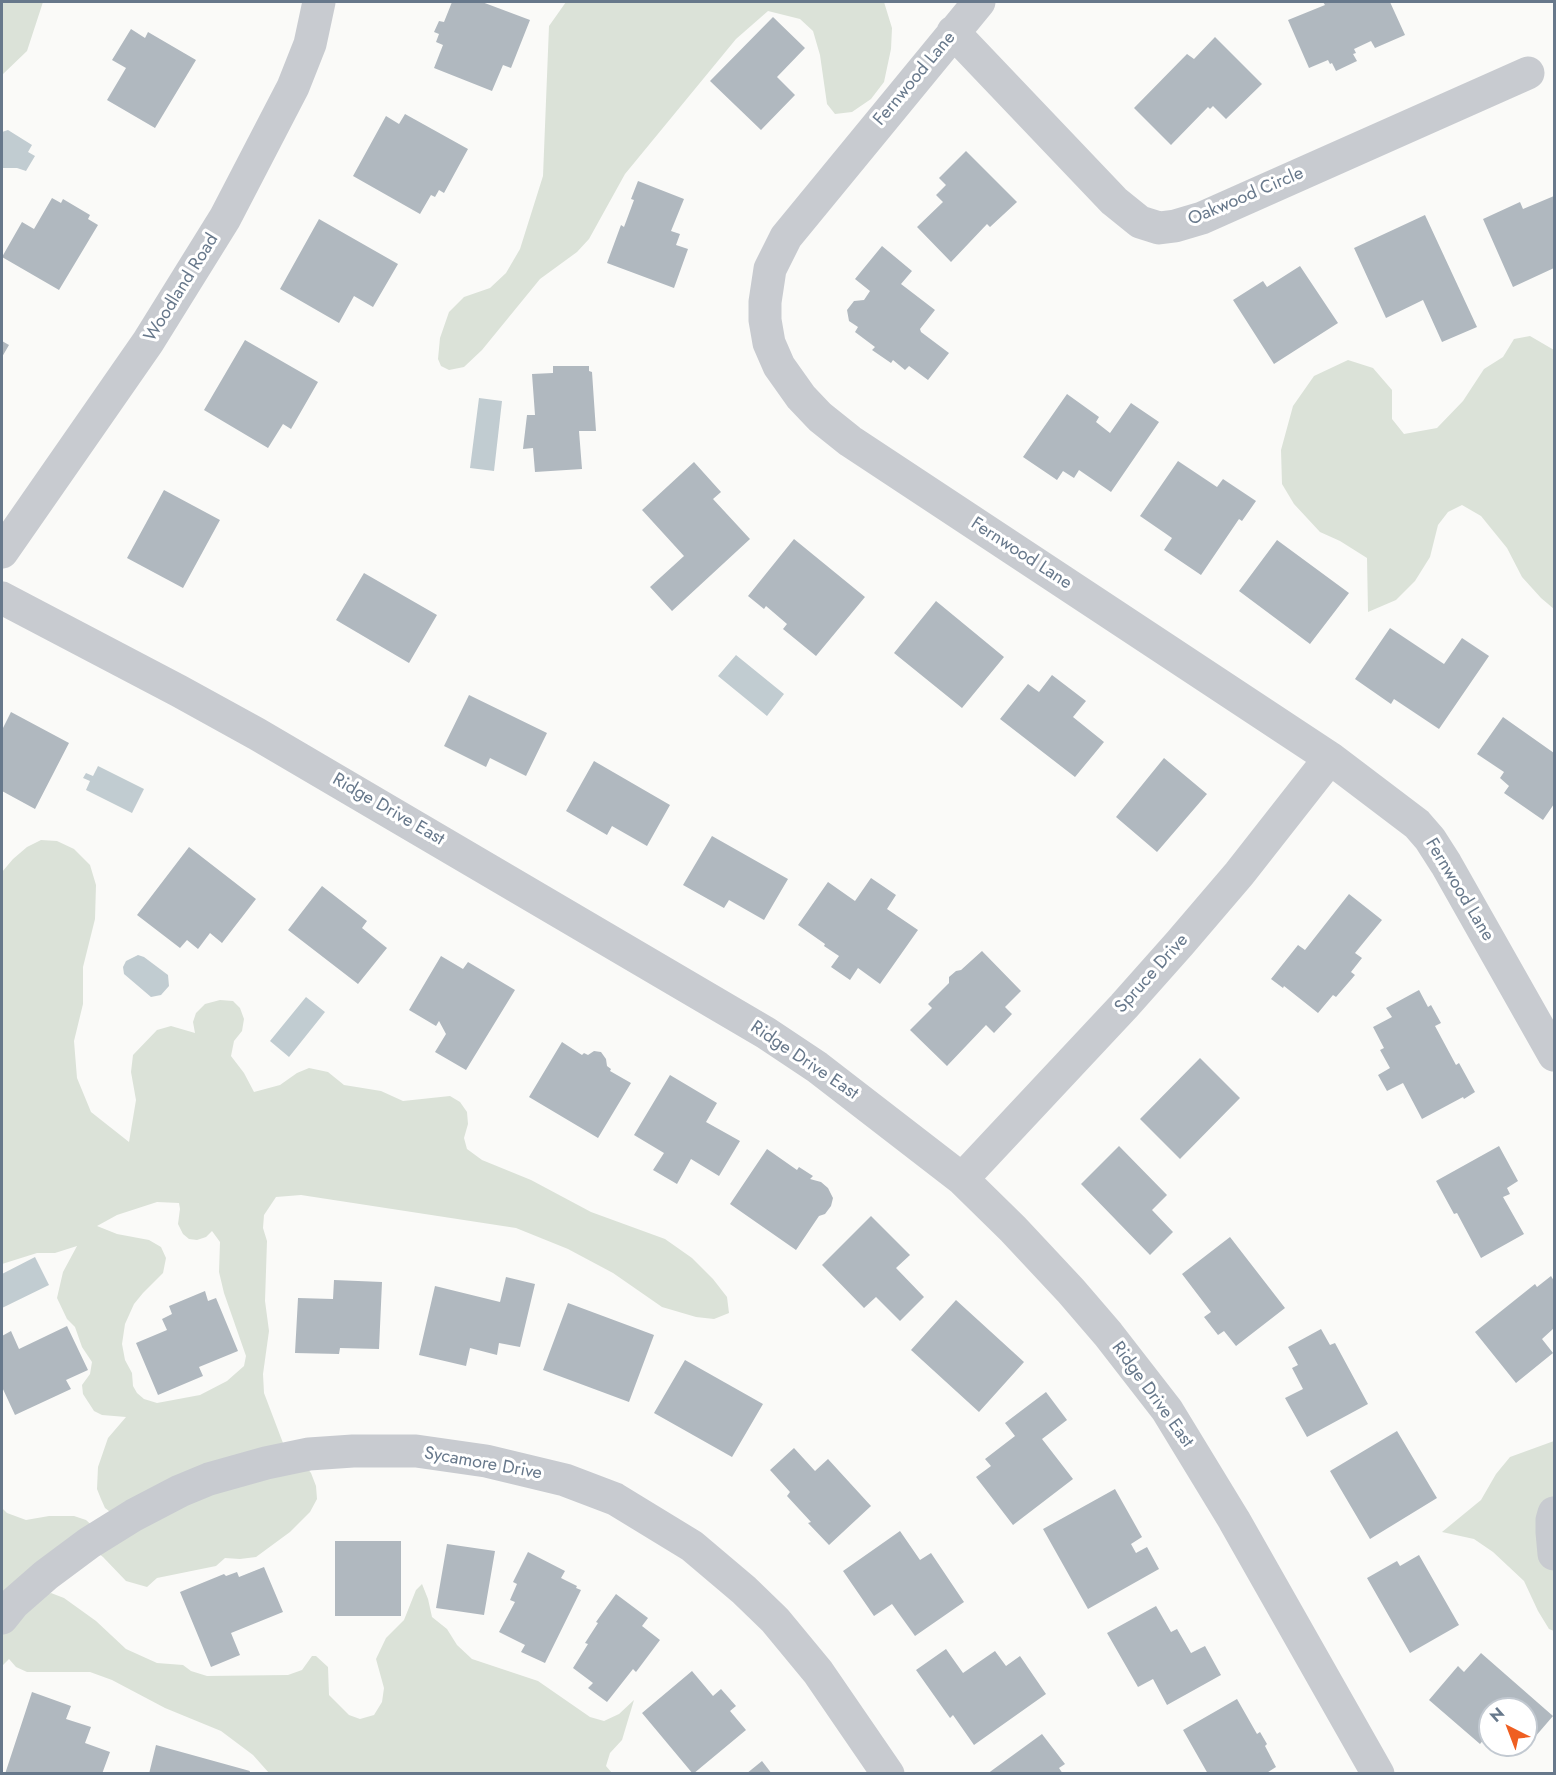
<!DOCTYPE html>
<style>
body{margin:0}
#map{position:relative;width:1556px;height:1775px;overflow:hidden;background:#fafaf8;font-family:Jost,sans-serif}
canvas{display:block}
.frame{position:absolute;inset:0;border:3px solid #67788b;pointer-events:none}
.north{position:absolute;left:1478px;top:1697px;width:60px;height:60px;box-sizing:border-box;background:#fff;border:2px solid #c2c9d1;border-radius:50%;rotate:318deg;font-size:16px;font-weight:700;line-height:24px;text-align:center;color:#67788b}
.north::after{content:'';display:block;margin:auto;width:21px;height:27px;background:#ef5f22;clip-path:polygon(50% 0,100% 100%,50% 72%,0 100%)}
</style>
<div id="map">
<canvas width="1556" height="1775"></canvas>
<div class="frame"></div>
<div class="north">N</div>
</div>
<script>
const context = document.querySelector('canvas').getContext('2d');
context.lineJoin = 'round';
function paint(path, color) {
  context.fillStyle = color;
  context.fill(path, 'evenodd');
}
function toPath(rows) {
  const path = new Path2D();
  for (const r of rows) {
    path.moveTo(r[0], r[1]);
    for (let i = 2; i < r.length; i += 2) path.lineTo(r[i], r[i + 1]);
  }
  return path;
}
function trace(path, color, width, dash) {
  context.strokeStyle = color;
  context.lineWidth = width;
  context.lineCap = dash ? 'butt' : 'round';
  context.setLineDash(dash || []);
  context.stroke(path);
}
function drawText(font, color, halo, rows, align = 'center') {
  context.font = font + ' Jost,sans-serif';
  context.lineWidth = 6;
  context.setLineDash([]);
  context.textBaseline = 'middle';
  context.strokeStyle = halo;
  context.fillStyle = color;
  for (const [text, x, y, turn = 0] of rows) {
    context.save();
    context.translate(x, y);
    context.rotate((+turn || 0) * Math.PI / 180);
    context.textAlign = isNaN(turn) ? turn : align;
    if (halo) context.strokeText(text, 0, 0);
    context.fillText(text, 0, 0);
    context.restore();
  }
}
const green = toPath([
 [2,2,43,2,27,51,2,75],
 [566,2,884,2,892,28,891,49,884,82,871,99,852,112,835,114,827,104,820,55,813,31,800,19,768,11,736,39,625,174,589,239,577,252,540,279,482,350,464,367,449,370,441,366,438,359,440,338,449,312,464,297,490,288,506,273,520,249,543,176,549,26],
 [1530,336,1554,350,1554,609,1541,598,1522,577,1507,548,1481,516,1462,505,1448,512,1438,525,1430,557,1415,581,1396,600,1368,612,1367,558,1340,541,1320,532,1294,504,1282,484,1281,450,1293,406,1314,376,1348,360,1373,368,1392,390,1392,419,1404,434,1437,428,1463,401,1484,369,1503,357,1514,339],
 [41,840,57,841,74,849,90,865,96,885,95,919,83,967,83,1004,74,1041,77,1078,91,1112,129,1142,136,1100,131,1072,133,1055,157,1030,171,1026,195,1033,193,1022,196,1013,205,1004,220,1000,233,1001,240,1008,244,1019,242,1031,234,1041,231,1056,244,1073,254,1092,280,1085,297,1073,309,1068,328,1072,344,1085,381,1091,403,1101,450,1096,460,1102,467,1112,468,1124,464,1138,467,1149,482,1160,531,1180,591,1212,665,1239,692,1258,713,1279,727,1297,729,1313,714,1319,696,1317,662,1307,613,1273,568,1249,516,1228,301,1195,276,1197,264,1215,263,1228,267,1241,265,1301,269,1331,263,1374,264,1393,283,1443,292,1450,311,1473,316,1486,317,1499,310,1512,290,1532,256,1557,240,1559,225,1558,216,1566,157,1578,147,1587,126,1581,103,1557,82,1540,30,1600,51,1593,64,1598,96,1621,126,1649,157,1663,183,1665,191,1671,207,1676,288,1675,302,1670,312,1656,316,1656,328,1667,329,1695,349,1715,360,1719,374,1715,382,1702,384,1688,376,1659,386,1638,404,1620,416,1590,422,1584,428,1599,432,1617,447,1629,457,1645,472,1659,538,1681,590,1717,604,1721,619,1714,634,1700,622,1740,610,1753,606,1766,612,1773,269,1773,253,1755,221,1731,165,1708,112,1680,90,1672,27,1672,16,1667,9,1659,2,1666,2,1508,7,1513,26,1520,49,1516,74,1516,86,1520,97,1530,114,1515,105,1508,101,1499,97,1489,98,1467,108,1438,126,1417,102,1415,94,1411,83,1394,82,1385,90,1374,92,1362,82,1347,75,1327,67,1319,57,1298,63,1272,77,1246,55,1253,37,1253,2,1264,2,872,13,859,27,847],
 [157,1202,179,1203,180,1209,178,1224,183,1234,189,1239,197,1240,206,1237,212,1231,220,1242,219,1272,224,1293,246,1356,244,1366,227,1381,200,1395,157,1403,144,1399,137,1393,133,1386,132,1373,125,1360,122,1344,125,1324,134,1304,143,1293,163,1273,166,1258,161,1247,149,1240,117,1234,97,1226,117,1215],
 [1554,1441,1554,1631,1549,1629,1538,1611,1524,1581,1493,1552,1474,1539,1442,1532,1481,1500,1496,1474,1510,1457]
]);
const water = toPath([
 [8,130,32,145,28,152,35,156,26,171,17,168,2,168,2,132],
 [479,398,502,401,494,471,470,468],
 [736,655,784,694,767,716,718,676],
 [98,766,144,789,132,813,86,790,90,781,83,778,86,773,93,776],
 [138,955,144,957,168,975,169,986,161,995,151,997,124,974,123,967,126,961],
 [306,997,325,1012,289,1057,270,1041],
 [35,1257,49,1285,2,1308,2,1274]
]);
const building = toPath([
 [452,2,482,2,530,20,511,68,503,65,492,91,434,68,443,45,436,42,439,34,434,32,439,21,444,22],
 [1323,2,1390,2,1405,35,1375,48,1371,41,1354,49,1356,53,1353,54,1357,61,1336,71,1332,63,1330,64,1328,60,1309,68,1288,20,1325,5],
 [773,17,805,48,777,77,795,95,761,130,710,81],
 [131,29,145,38,148,32,196,60,155,128,107,100,126,68,112,60],
 [1215,37,1262,84,1226,119,1213,106,1210,109,1208,107,1171,145,1134,108,1187,54,1194,59],
 [405,114,468,149,444,193,439,190,435,197,431,195,420,214,353,176,386,116,399,124],
 [966,151,1017,202,990,227,987,224,951,262,917,227,943,202,936,195,946,185,939,178],
 [638,181,684,199,671,231,680,234,676,245,688,249,674,288,607,263,621,225,624,227,634,200,631,199],
 [1554,196,1554,268,1513,287,1483,219,1520,202,1523,209],
 [52,198,61,203,63,199,90,215,88,219,98,225,59,290,2,257,22,222,34,229],
 [1425,215,1477,327,1442,342,1423,300,1386,318,1354,248],
 [319,219,398,264,373,307,354,296,339,323,280,289],
 [882,246,912,271,901,284,935,310,920,329,921,332,949,353,928,380,909,366,905,370,893,360,891,363,872,350,875,347,855,332,858,327,849,321,847,310,854,301,864,300,870,291,855,279],
 [1300,266,1338,323,1274,364,1233,300,1263,281,1267,287],
 [245,340,318,382,291,429,283,424,268,448,204,410],
 [2,341,9,345,2,357],
 [553,366,589,366,589,371,592,372,596,431,579,431,582,469,535,472,533,448,523,449,527,415,535,415,532,374,553,373],
 [1067,394,1099,417,1096,422,1110,433,1131,403,1159,422,1111,492,1079,470,1074,478,1063,471,1057,480,1023,457],
 [1178,461,1217,487,1223,479,1256,501,1242,521,1239,519,1201,575,1164,550,1172,538,1140,516],
 [694,462,721,492,713,499,750,539,672,611,650,587,684,556,642,510],
 [164,490,220,520,183,588,127,558],
 [794,539,865,597,816,656,783,629,787,624,766,606,764,609,748,596],
 [1277,540,1349,593,1310,644,1239,591],
 [364,573,437,615,409,663,336,620],
 [936,601,1004,657,962,708,894,653],
 [1390,628,1444,664,1462,638,1489,656,1439,729,1394,699,1391,704,1355,679],
 [1052,675,1086,701,1073,717,1104,742,1075,777,1000,719,1028,684,1039,692],
 [469,695,547,733,526,776,490,758,486,767,444,746],
 [11,712,69,743,35,809,2,791,2,730],
 [1503,717,1554,753,1554,804,1543,820,1504,793,1509,786,1500,778,1504,772,1477,754],
 [1164,758,1207,794,1157,852,1116,817],
 [594,761,670,805,647,846,612,826,607,835,566,811],
 [712,836,788,879,764,920,729,900,724,908,683,885],
 [189,847,256,899,222,943,210,933,198,949,187,940,180,948,137,915],
 [871,878,896,895,887,909,918,930,880,984,858,968,850,980,831,967,839,956,824,946,825,944,798,925,828,882,855,901],
 [322,886,367,921,362,928,387,948,358,984,288,930],
 [1349,894,1382,920,1355,953,1362,958,1351,972,1355,975,1336,997,1333,995,1318,1013,1284,986,1283,988,1271,979,1298,945,1305,950],
 [982,951,1021,991,1005,1007,1012,1014,994,1033,986,1025,947,1066,910,1030,932,1008,928,1004,949,983,949,977,956,971,961,970],
 [441,956,463,969,468,962,515,990,466,1070,435,1052,446,1034,439,1021,436,1026,409,1010],
 [1419,990,1428,1007,1431,1005,1441,1023,1435,1026,1456,1065,1459,1063,1475,1092,1464,1099,1463,1097,1422,1119,1403,1083,1387,1091,1378,1075,1390,1068,1380,1050,1384,1048,1373,1027,1392,1017,1386,1008],
 [562,1042,582,1055,584,1053,588,1055,594,1051,601,1052,606,1059,607,1066,611,1069,610,1071,631,1083,598,1138,529,1097],
 [1200,1058,1240,1098,1180,1159,1140,1119],
 [670,1075,717,1103,706,1122,740,1141,719,1176,691,1159,677,1184,653,1170,664,1153,634,1135],
 [1119,1146,1167,1195,1152,1210,1173,1232,1150,1255,1081,1184],
 [1499,1146,1518,1181,1507,1188,1510,1194,1503,1197,1524,1234,1481,1258,1457,1213,1454,1214,1436,1181],
 [767,1149,797,1170,799,1167,813,1176,810,1179,821,1182,828,1188,833,1198,831,1206,825,1214,819,1216,796,1250,730,1204],
 [871,1216,910,1255,896,1268,924,1297,900,1321,876,1297,864,1308,822,1265],
 [1230,1237,1285,1308,1236,1346,1224,1331,1218,1335,1204,1317,1211,1312,1182,1274],
 [1551,1276,1554,1281,1554,1328,1542,1339,1553,1353,1516,1383,1475,1332,1535,1284,1537,1287],
 [506,1277,535,1284,520,1347,499,1343,497,1355,470,1348,466,1366,419,1355,435,1286,500,1302],
 [334,1280,382,1282,379,1349,340,1348,339,1354,295,1353,298,1298,333,1299],
 [205,1291,208,1301,216,1298,238,1351,199,1367,203,1376,158,1395,136,1343,167,1330,162,1319,172,1314,169,1306],
 [956,1300,1024,1362,979,1412,911,1350],
 [568,1303,654,1335,629,1402,543,1370],
 [67,1326,88,1370,66,1380,71,1389,15,1415,2,1387,2,1336,11,1331,19,1349],
 [1321,1329,1330,1345,1335,1343,1368,1404,1307,1437,1285,1398,1303,1389,1292,1368,1298,1365,1288,1347],
 [685,1360,763,1404,732,1457,654,1413],
 [1046,1392,1067,1420,1042,1439,1073,1479,1013,1525,976,1477,991,1466,985,1459,1015,1436,1005,1423],
 [1397,1431,1437,1498,1370,1539,1330,1471],
 [794,1448,815,1471,828,1459,871,1506,829,1545,808,1523,811,1522,787,1496,790,1492,770,1470],
 [1115,1489,1142,1537,1131,1544,1136,1553,1147,1547,1159,1569,1088,1609,1043,1529],
 [900,1531,920,1560,931,1553,964,1602,915,1636,892,1604,874,1616,843,1571],
 [335,1541,401,1541,401,1616,335,1616],
 [447,1544,495,1551,484,1615,436,1608],
 [528,1552,565,1571,561,1578,577,1586,576,1588,581,1590,545,1663,521,1652,525,1645,499,1632,515,1602,510,1600,517,1584,513,1582],
 [1419,1555,1459,1625,1410,1653,1367,1578,1397,1561,1400,1566],
 [264,1567,283,1612,231,1633,240,1655,211,1667,180,1592,224,1574,226,1576,237,1572,239,1577],
 [616,1594,648,1618,642,1626,660,1640,636,1672,633,1669,607,1702,588,1688,593,1683,573,1668,588,1644,585,1643,598,1623,596,1622],
 [1156,1606,1171,1632,1177,1629,1191,1653,1205,1646,1221,1675,1167,1705,1153,1679,1138,1687,1107,1633],
 [946,1649,963,1673,995,1651,1006,1666,1020,1656,1046,1694,974,1745,953,1715,950,1718,916,1670],
 [1481,1653,1553,1716,1522,1752,1513,1745,1526,1745,1526,1709,1490,1709,1490,1732,1480,1744,1429,1700,1458,1666,1464,1672],
 [692,1671,713,1696,721,1689,736,1706,730,1711,746,1730,693,1774,642,1713],
 [32,1692,71,1706,66,1719,91,1727,85,1743,110,1752,102,1774,5,1774],
 [1237,1699,1257,1734,1260,1732,1267,1744,1265,1746,1276,1767,1265,1774,1208,1774,1183,1730],
 [1042,1734,1065,1764,1059,1768,1063,1774,987,1774],
 [156,1745,250,1771,249,1774,149,1774],
 [762,1761,772,1774,746,1774]
]);
const minor = toPath([
 [979,2,786,237,770,269,765,302,765,320,769,343,779,366,801,397,820,417,850,441,1330,758,1417,824,1430,839,1446,864,1554,1055],
 [953,32,1114,201,1140,222,1159,228,1175,226,1202,218,1528,73],
 [2,552,148,342,225,218,293,87,310,44,319,2],
 [2,598,179,691,257,734,766,1033,817,1067,962,1179,1013,1229,1071,1291,1108,1334,1167,1410,1234,1520,1378,1774],
 [962,1179,1124,1006,1180,943,1239,874,1330,758],
 [1554,1513,1552,1520,1552,1532,1554,1554],
 [2,1618,14,1603,46,1575,89,1543,134,1515,180,1491,209,1479,266,1463,309,1454,353,1451,416,1451,486,1461,565,1480,615,1499,692,1546,744,1590,775,1620,818,1672,888,1774]
]);
const streetNames = [
 ["Fernwood Lane",915,79,-50],
 ["Oakwood Circle",1246,197,-23],
 ["Woodland Road",182,288,-58],
 ["Fernwood Lane",1021,554,33],
 ["Ridge Drive East",388,810,30],
 ["Fernwood Lane",1459,890,59],
 ["Spruce Drive",1152,974,-48],
 ["Ridge Drive East",804,1061,34],
 ["Ridge Drive East",1152,1395,54],
 ["Sycamore Drive",483,1464,10]
];
paint(green, '#dbe2d8');
paint(water, '#c1ccd1');
paint(building, '#b0b8bf');
trace(minor, '#c8cbd0', 33);
drawText('18px', '#67788b', '#fff', streetNames);
</script>
